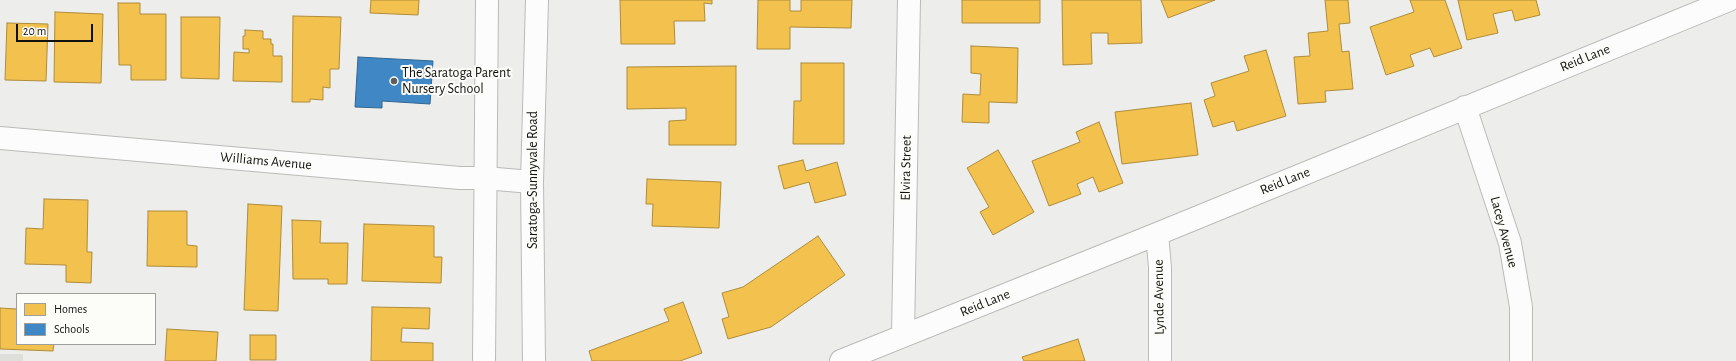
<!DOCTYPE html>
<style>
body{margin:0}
#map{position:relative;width:1736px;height:361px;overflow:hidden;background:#edeeec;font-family:"Alegreya Sans",sans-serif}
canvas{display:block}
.legend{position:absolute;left:16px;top:293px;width:140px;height:52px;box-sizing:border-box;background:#fcfcf8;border:1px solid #9e9e9b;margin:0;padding:5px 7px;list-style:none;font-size:12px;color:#111110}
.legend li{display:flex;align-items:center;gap:8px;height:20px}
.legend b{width:20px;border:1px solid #9e9e9b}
.scale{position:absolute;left:16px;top:24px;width:77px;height:18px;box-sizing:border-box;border:2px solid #111110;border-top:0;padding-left:5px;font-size:12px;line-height:14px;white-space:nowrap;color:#111110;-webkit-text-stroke:3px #fcfcf8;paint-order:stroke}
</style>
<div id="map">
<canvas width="1736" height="361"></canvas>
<ul class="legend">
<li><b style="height:11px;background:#f2c14e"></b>Homes</li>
<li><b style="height:11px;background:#3f88c5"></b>Schools</li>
</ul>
<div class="scale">20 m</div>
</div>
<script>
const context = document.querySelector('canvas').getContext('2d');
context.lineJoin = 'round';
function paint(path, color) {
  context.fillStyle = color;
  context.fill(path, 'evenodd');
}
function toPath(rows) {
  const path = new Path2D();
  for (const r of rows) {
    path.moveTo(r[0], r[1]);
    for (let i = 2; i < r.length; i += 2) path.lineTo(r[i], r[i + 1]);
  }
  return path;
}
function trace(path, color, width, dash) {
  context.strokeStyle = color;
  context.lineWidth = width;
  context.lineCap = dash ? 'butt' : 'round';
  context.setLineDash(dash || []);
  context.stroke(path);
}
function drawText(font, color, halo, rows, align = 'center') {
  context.font = font + ' "Alegreya Sans",sans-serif';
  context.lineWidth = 4;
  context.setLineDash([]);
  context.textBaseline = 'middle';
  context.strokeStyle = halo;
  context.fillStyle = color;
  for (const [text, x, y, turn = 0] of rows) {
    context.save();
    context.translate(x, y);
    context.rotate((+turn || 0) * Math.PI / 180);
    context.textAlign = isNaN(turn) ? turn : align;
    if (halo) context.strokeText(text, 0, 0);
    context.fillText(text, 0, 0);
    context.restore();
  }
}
const built = toPath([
 [0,354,23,354,23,361,0,361]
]);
const homes = toPath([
 [371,0,419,0,418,15,370,13,371,0],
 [620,0,712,0,712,4,704,3,705,21,674,21,675,44,621,44,620,0],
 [758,0,790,0,790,11,801,11,801,0,852,0,851,28,790,27,790,49,757,49,758,0],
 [962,0,1040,0,1040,23,962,23,962,0],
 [1062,0,1141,0,1142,43,1108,44,1108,33,1091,33,1092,64,1063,65,1062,0],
 [1161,0,1215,0,1168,18,1161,0],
 [1325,0,1348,0,1350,23,1339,24,1342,52,1349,51,1353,89,1325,91,1326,102,1298,104,1294,57,1310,56,1308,33,1328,31,1325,0],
 [1410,0,1445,0,1462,48,1434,57,1430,48,1410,55,1414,66,1386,75,1370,27,1414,12,1410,0],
 [1458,0,1536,0,1540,15,1515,21,1512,10,1493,14,1498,33,1467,40,1458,0],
 [118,3,140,3,140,14,166,14,166,80,131,80,131,65,119,65,118,3],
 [55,12,103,14,101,83,54,82,55,12],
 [293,16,341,17,339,69,330,69,330,88,323,87,323,100,310,99,310,102,292,102,293,16],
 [181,17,220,17,219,79,181,78,181,17],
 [7,23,48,24,46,81,5,80,7,23],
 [245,30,263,31,263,39,271,39,271,44,273,44,273,56,282,56,282,82,233,81,234,52,249,53,249,49,243,49,243,36,245,36,245,30],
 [971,46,1018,48,1017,103,989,102,989,123,962,122,963,94,980,95,981,74,971,73,971,46],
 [1266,50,1286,116,1237,131,1234,121,1213,127,1204,100,1215,96,1211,83,1249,71,1244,56,1266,50],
 [801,63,844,63,844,144,793,144,794,101,801,101,801,63],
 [736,66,736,145,669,145,669,121,686,120,686,108,627,109,627,67,736,66],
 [1191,103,1198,155,1122,164,1115,112,1191,103],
 [1099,122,1123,183,1099,192,1093,177,1077,184,1081,194,1049,206,1032,161,1080,142,1076,132,1099,122],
 [998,150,1034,212,993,235,980,212,989,207,967,168,998,150],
 [803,160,806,171,837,162,846,195,815,203,809,182,784,189,778,166,803,160],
 [647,179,721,182,719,228,652,226,653,204,646,204,647,179],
 [44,199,88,200,87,252,92,252,91,283,66,282,66,265,25,264,26,228,43,229,44,199],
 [248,204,282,206,278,311,244,310,248,204],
 [148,211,187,211,187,245,197,246,197,267,147,266,148,211],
 [292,220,321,221,320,243,348,243,347,284,328,284,328,279,293,279,292,220],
 [364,224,434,226,434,257,442,257,441,283,362,281,364,224],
 [818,236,845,275,771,327,728,339,722,319,729,317,722,293,743,287,818,236],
 [683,302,702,353,680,361,592,361,589,351,669,321,664,309,683,302],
 [372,307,430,308,429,329,402,328,401,342,433,343,433,361,371,361,372,307],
 [0,308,17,309,17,344,54,344,53,351,0,349,0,308],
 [167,329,218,332,216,361,165,361,167,329],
 [250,335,276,335,276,360,250,360,250,335],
 [1078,339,1085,361,1024,361,1022,357,1078,339]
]);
const schools = toPath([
 [358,57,433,61,430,104,382,101,382,108,355,107,358,57]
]);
const minor = toPath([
 [1465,107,1510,243,1521,307,1521,361],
 [0,138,460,178,484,178,532,182],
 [1157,234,1160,267,1160,361],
 [903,336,909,0],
 [841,361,1157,234,1729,0]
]);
const major = toPath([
 [484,361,487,0],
 [534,361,532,182,537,0]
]);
const markers = [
 [394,81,4,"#5e5e5d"]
];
const streetNames = [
 ["Reid Lane",1585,58,-22],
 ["Williams Avenue",266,161,5],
 ["Elvira Street",906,168,-89],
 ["Saratoga-Sunnyvale Road",533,180,-90],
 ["Reid Lane",1285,181,-22],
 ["Lacey Avenue",1504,232,75],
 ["Lynde Avenue",1159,297,-91],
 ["Reid Lane",985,303,-22]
];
const poiNames = [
 ["The Saratoga Parent",402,73],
 ["Nursery School",402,89]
];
paint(built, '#dedfda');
paint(homes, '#f2c14e');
trace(homes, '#ae8c3b', 1);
paint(schools, '#3f88c5');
trace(schools, '#31648f', 1);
trace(minor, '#babbb9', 24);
trace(major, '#babbb9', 24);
trace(minor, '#fcfcfc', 22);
trace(major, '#fcfcfc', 22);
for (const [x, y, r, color] of markers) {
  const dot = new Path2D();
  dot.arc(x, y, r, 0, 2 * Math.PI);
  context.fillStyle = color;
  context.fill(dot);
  trace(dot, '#fcfcf8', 1.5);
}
drawText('14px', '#111110', '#fcfcf8', streetNames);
drawText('14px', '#111110', '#fcfcf8', poiNames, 'left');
</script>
